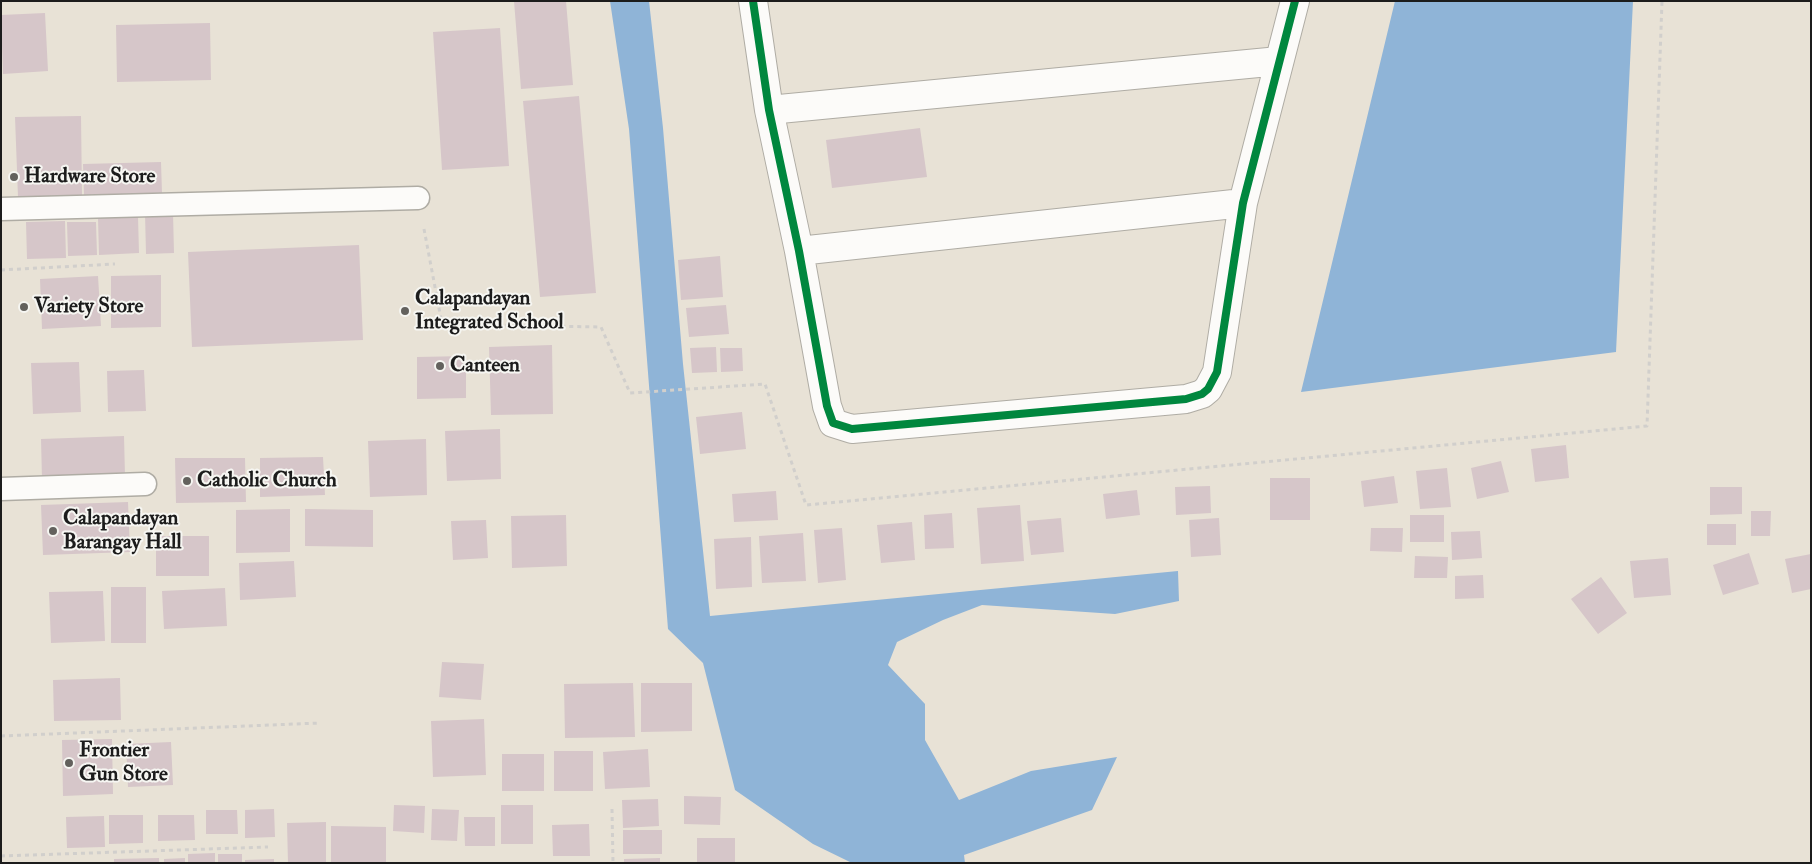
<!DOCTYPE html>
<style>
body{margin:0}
#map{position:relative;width:1812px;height:864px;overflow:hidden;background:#e8e2d6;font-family:"IM FELL Double Pica",serif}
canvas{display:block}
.frame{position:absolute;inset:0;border:2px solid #1c1c1c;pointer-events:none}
</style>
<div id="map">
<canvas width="1812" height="864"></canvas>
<div class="frame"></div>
</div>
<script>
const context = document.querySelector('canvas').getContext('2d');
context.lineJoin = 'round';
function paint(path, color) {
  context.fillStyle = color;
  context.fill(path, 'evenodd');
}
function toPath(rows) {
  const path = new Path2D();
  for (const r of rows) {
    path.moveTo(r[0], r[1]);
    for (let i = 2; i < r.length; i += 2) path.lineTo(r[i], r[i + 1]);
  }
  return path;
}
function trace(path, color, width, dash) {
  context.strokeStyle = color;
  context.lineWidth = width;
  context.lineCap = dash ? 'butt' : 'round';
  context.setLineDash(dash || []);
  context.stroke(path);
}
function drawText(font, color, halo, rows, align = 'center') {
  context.font = font + ' "IM FELL Double Pica",serif';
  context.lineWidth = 4;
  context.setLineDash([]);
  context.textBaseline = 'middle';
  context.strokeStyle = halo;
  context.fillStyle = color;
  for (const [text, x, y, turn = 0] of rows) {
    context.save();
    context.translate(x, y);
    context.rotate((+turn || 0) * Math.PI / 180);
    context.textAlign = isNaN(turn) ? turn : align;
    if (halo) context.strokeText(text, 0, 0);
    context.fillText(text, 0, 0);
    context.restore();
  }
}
const water = toPath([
 [610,1,649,1,663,128,683,364,710,616,1178,571,1179,601,1115,614,982,605,943,620,897,642,888,665,925,704,925,740,959,800,1031,771,1117,757,1092,810,964,855,965,863,852,863,813,844,735,790,703,663,668,629,629,129],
 [1395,1,1633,1,1616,352,1301,392]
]);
const building = toPath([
 [514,1,566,1,573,85,521,89],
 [45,13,48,71,3,74,1,15],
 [210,23,211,80,117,82,116,25],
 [500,28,509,166,442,170,433,32],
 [579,96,596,293,540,297,523,101],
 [81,116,82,195,18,197,15,117],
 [920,128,927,177,832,188,826,140],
 [161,162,162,193,84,195,83,164],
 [145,213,173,213,174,253,146,254],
 [138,217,139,253,99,255,98,218],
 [65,221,66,258,27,259,26,222],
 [67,222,96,222,97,255,68,256],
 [359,245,363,340,192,347,188,252],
 [720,256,723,297,681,300,678,260],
 [161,275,161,327,111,328,111,276],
 [98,276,101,326,42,329,40,279],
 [726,305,729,334,689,337,686,308],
 [552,345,553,414,491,415,489,347],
 [716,347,717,372,692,373,690,348],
 [720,348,742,348,743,371,721,372],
 [466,356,466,398,417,399,417,357],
 [79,362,81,412,33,414,31,363],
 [144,370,146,411,108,412,107,371],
 [742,412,746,449,700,454,696,417],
 [500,429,501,479,447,481,445,431],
 [124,436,125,476,42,479,41,439],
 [426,439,427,495,370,497,368,441],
 [1566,445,1569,478,1535,482,1531,449],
 [323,457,325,495,260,497,260,458],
 [175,458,245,458,246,502,176,503],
 [1501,461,1509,492,1477,499,1471,468],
 [1447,468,1451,507,1420,509,1416,471],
 [1394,476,1398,503,1364,507,1361,481],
 [1270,478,1310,478,1310,520,1270,520],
 [1210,486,1211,513,1176,515,1175,487],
 [1710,487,1742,487,1742,514,1710,515],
 [1137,490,1140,515,1106,519,1103,494],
 [776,491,778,520,734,522,732,494],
 [128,502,130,552,43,555,41,505],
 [1020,505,1024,561,981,564,977,508],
 [290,509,290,552,236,553,236,510],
 [305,509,373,510,373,547,305,546],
 [1751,511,1771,511,1770,536,1751,536],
 [952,513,954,548,925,549,924,515],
 [566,515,567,566,512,568,511,516],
 [1410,515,1444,515,1444,542,1410,542],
 [1061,518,1064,552,1031,555,1027,521],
 [1219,518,1221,555,1191,557,1189,520],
 [486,520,488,558,453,560,451,521],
 [912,522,915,560,881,563,877,525],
 [1707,524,1736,524,1736,545,1707,545],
 [842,528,846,580,818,583,814,530],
 [1371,528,1403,528,1402,552,1370,551],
 [1480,531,1482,558,1452,560,1451,532],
 [803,533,806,581,762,583,759,536],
 [156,536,209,536,209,576,156,576],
 [751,537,752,587,716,589,714,539],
 [1749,553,1759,584,1723,595,1713,565],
 [1811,554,1811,589,1792,593,1785,559],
 [1415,556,1448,557,1447,578,1414,578],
 [1668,558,1671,595,1634,598,1630,561],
 [294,561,296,597,240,600,239,563],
 [1483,575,1484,598,1455,599,1455,576],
 [1601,577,1627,613,1598,634,1571,599],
 [111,587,146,587,146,643,111,643],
 [225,588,227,626,164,629,162,591],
 [103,591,105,641,51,643,49,592],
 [442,662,484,664,481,700,439,697],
 [120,678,121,720,54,721,53,680],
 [633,683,635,737,565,738,564,684],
 [641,683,692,683,692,731,641,732],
 [484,719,486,775,433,777,431,721],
 [112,739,113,794,63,796,62,740],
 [171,742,173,785,128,787,126,744],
 [648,749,650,787,605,789,603,752],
 [554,751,593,751,593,791,554,791],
 [502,754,544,754,544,791,502,791],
 [684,796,721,797,720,825,684,824],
 [658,799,659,826,623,828,622,800],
 [394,805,425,806,424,833,393,831],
 [501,805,533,805,533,844,501,844],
 [274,809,275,837,245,838,245,810],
 [432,809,459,810,457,841,431,840],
 [206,810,237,810,238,834,206,834],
 [109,815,143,815,143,843,109,844],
 [158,815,194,815,195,840,158,841],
 [104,816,105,847,67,848,66,817],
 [464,817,495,817,495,846,465,846],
 [326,822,326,863,288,863,287,823],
 [589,824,590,856,553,856,552,825],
 [331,826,386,827,386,863,331,863],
 [623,830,662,830,662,854,623,854],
 [697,838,735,838,735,863,697,863],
 [215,853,215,863,188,863,188,854],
 [218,854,242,854,242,863,218,863],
 [159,858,159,863,114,863,114,859],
 [185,858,185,863,164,863,164,859],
 [660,858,660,863,624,863,624,859],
 [274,859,274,863,245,863,245,860]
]);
const path = toPath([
 [424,229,442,324,601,327,630,393,765,384,806,505,1647,426,1662,1],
 [1,270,115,264],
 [1,736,320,723],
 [612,809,613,863],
 [1,856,268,847]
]);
const lane = toPath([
 [1,209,418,198],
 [1,489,145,484]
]);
const street = toPath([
 [753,1,769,110,799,251,827,406,833,423,852,429,1186,399,1202,394,1208,389,1217,372,1243,203,1295,1],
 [769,110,1279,61],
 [799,251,1243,203]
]);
const cycleway = toPath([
 [753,1,769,110,799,251,827,406,833,423,852,429,1186,399,1202,394,1208,389,1217,372,1243,203,1295,1]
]);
const markers = [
 [14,177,5,"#63615d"],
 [24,307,5,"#63615d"],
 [405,311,5,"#63615d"],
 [440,366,5,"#63615d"],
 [187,481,5,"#63615d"],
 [53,531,5,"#63615d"],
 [69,763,5,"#63615d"]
];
const poiNames = [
 ["Hardware Store",24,177],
 ["Calapandayan",415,299],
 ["Integrated School",415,323],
 ["Variety Store",34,307],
 ["Canteen",450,366],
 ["Catholic Church",197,481],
 ["Calapandayan",63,519],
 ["Barangay Hall",63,543],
 ["Frontier",79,751],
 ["Gun Store",79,775]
];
paint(water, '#8fb4d7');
paint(building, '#d6c6c9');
trace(lane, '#afaca4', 25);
trace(street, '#afaca4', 30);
trace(path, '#d1cfcc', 3, [4, 4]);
trace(lane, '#fcfbf9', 22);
trace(street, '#fcfbf9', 28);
trace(cycleway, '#00873e', 8);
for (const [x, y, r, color] of markers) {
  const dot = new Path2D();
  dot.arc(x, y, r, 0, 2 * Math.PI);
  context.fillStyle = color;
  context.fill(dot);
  trace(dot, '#f6f6f2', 2);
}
drawText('bold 21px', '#1c1c1c', '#f6f6f2', poiNames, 'left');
</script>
